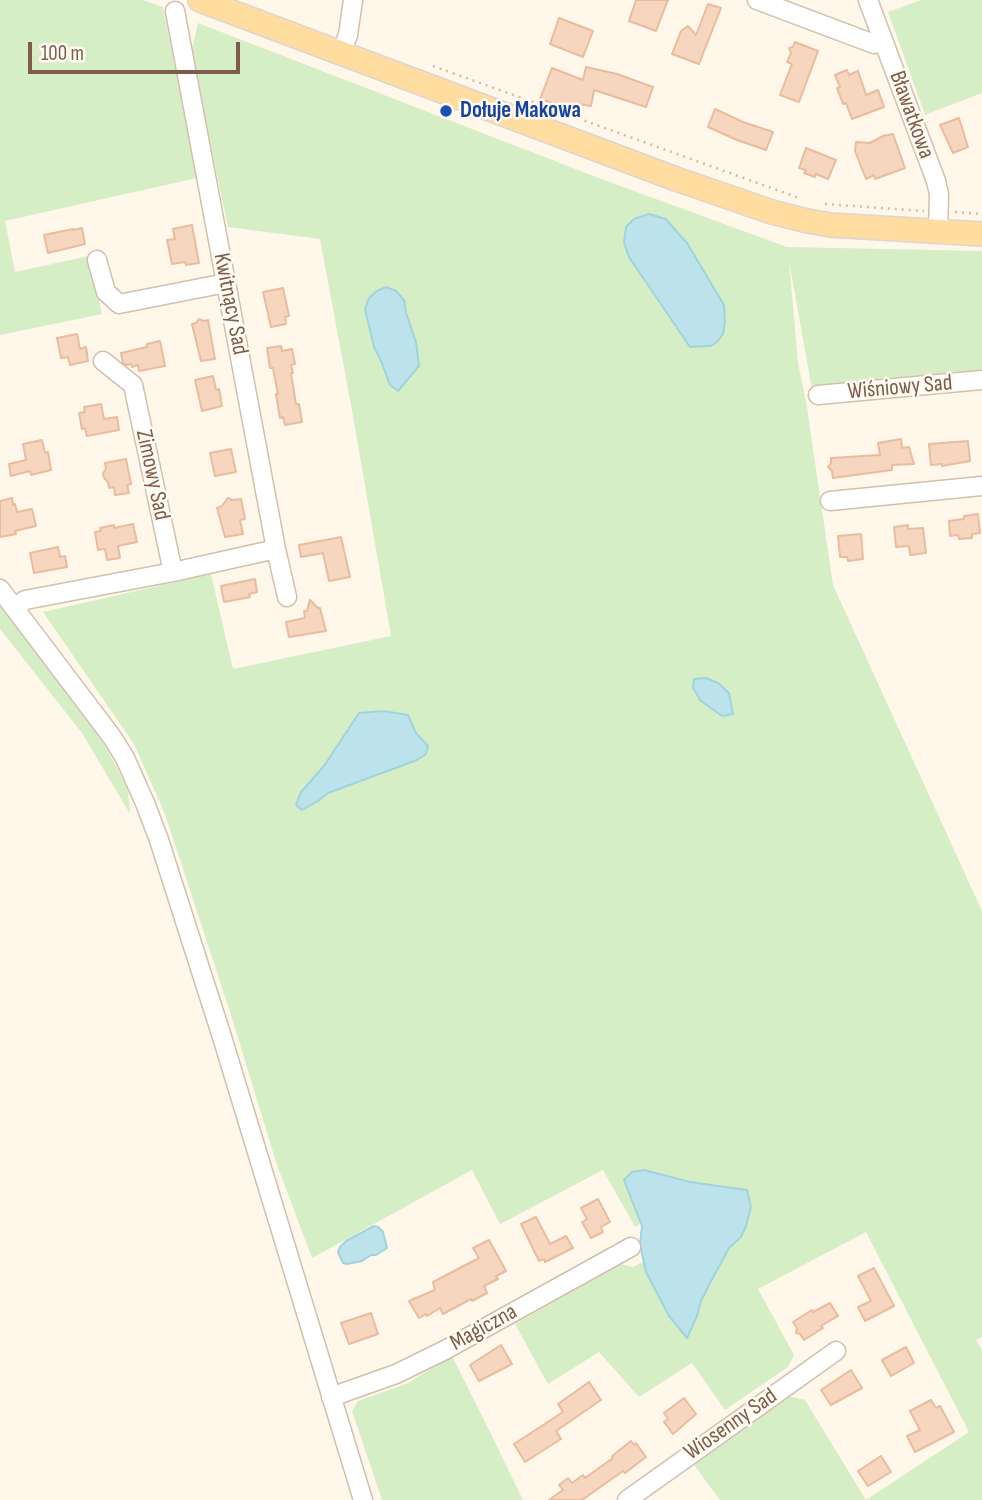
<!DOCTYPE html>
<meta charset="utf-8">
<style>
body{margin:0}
#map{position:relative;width:982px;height:1500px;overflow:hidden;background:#fef7ea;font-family:"Sofia Sans Condensed",sans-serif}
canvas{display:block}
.scale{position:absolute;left:28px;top:42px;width:212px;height:32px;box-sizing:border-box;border:4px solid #7d5d4a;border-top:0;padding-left:9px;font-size:21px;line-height:24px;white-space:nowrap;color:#7d5d4a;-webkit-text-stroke:5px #fffaf2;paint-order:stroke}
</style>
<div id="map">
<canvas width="982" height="1500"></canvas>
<div class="scale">100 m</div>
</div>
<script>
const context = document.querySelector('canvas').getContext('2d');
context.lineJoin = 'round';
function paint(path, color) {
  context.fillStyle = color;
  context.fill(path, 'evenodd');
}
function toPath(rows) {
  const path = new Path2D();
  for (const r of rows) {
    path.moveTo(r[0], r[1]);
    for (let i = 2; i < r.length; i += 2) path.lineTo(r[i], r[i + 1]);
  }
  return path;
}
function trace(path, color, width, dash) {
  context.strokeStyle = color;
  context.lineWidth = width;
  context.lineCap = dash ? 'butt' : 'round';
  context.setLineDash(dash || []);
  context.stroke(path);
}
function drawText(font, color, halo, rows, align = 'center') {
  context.font = font + ' "Sofia Sans Condensed",sans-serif';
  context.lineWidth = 5;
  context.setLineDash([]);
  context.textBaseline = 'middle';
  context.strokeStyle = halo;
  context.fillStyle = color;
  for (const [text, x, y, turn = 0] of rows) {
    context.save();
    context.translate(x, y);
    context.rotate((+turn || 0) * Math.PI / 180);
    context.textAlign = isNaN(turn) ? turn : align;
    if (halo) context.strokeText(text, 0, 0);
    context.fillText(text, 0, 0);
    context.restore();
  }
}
const green = toPath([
 [0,0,143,0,163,7,197,178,5,221,15,272,89,256,102,314,0,335],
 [921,0,982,0,982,93,925,115,888,12],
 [198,23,604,180,787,247,982,251,982,372,812,389,789,261,798,363,806,401,833,585,982,911,982,1337,976,1340,982,1350,982,1500,720,1500,694,1465,788,1396,805,1400,866,1500,969,1432,866,1232,758,1289,794,1355,788,1367,725,1410,692,1363,639,1397,599,1352,548,1384,515,1324,620,1264,633,1267,661,1252,644,1222,635,1227,603,1170,500,1224,472,1170,312,1258,277,1165,231,1015,165,814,134,744,43,612,211,574,233,669,391,636,353,416,320,239,228,227,191,53],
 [0,605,101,738,128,788,130,814,82,733,0,629],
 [452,1356,487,1426,523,1500,382,1500,352,1411,358,1401,408,1383]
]);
const water = toPath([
 [649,214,666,219,676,231,687,243,724,305,725,322,723,334,717,342,711,346,690,347,629,257,624,243,626,227,634,219,649,214],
 [386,287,396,291,404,300,406,313,416,342,419,366,398,391,390,385,381,361,374,347,365,309,369,298,377,291,386,287],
 [706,678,718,683,729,693,733,714,722,716,701,701,693,688,694,679,706,678],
 [383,711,408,715,416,733,428,746,426,754,417,760,328,793,318,801,302,810,296,805,301,792,324,766,359,713,383,711],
 [644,1170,690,1182,747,1190,751,1207,746,1226,741,1237,729,1248,709,1285,701,1301,697,1316,687,1338,669,1316,646,1272,640,1244,642,1226,624,1180,632,1172,644,1170],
 [374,1226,378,1227,383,1232,387,1248,376,1255,371,1255,362,1261,347,1264,343,1263,338,1252,340,1247,346,1241,374,1226]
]);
const building = toPath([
 [636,0,668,0,656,31,629,21,636,0],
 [708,4,721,8,699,64,672,54,681,31,688,26,696,35,708,4],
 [559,18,593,31,583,57,550,44,559,18],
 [795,42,818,51,799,102,780,95,792,64,787,62,791,53,789,48,793,47,795,42],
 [586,67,617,74,653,87,646,107,594,90,591,106,579,104,576,112,540,99,552,68,583,80,586,67],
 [847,70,849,75,858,71,866,95,878,90,884,107,852,119,846,103,843,104,837,88,840,87,835,75,847,70],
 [715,109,743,122,773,132,766,150,737,140,708,127,715,109],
 [959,118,968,147,953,153,940,125,959,118],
 [893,134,905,168,875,179,874,175,866,179,855,151,856,142,870,143,883,136,893,134],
 [806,148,836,160,828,179,816,174,815,177,804,173,806,170,799,168,806,148],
 [192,225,199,263,186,265,185,262,172,264,167,240,175,239,173,229,192,225],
 [82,228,85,244,48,253,44,235,73,229,73,230,82,228],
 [283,288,289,316,285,317,286,324,271,327,263,292,283,288],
 [199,319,204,321,208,320,215,359,201,361,192,324,196,323,199,319],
 [77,334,80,349,86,347,88,361,70,365,68,357,61,358,57,338,77,334],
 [160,341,165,366,139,371,138,365,132,367,131,364,126,365,123,363,121,353,147,347,147,344,160,341],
 [281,346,282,351,292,349,295,364,291,365,293,373,291,373,296,404,299,404,302,422,285,425,283,417,280,418,276,394,278,394,273,368,270,368,267,348,281,346],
 [213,376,216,390,219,389,222,406,202,411,195,380,213,376],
 [101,404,104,419,117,417,119,430,87,436,85,428,82,429,79,413,85,412,84,407,101,404],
 [901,439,902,448,909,447,914,464,892,465,892,470,833,478,832,471,828,467,831,463,831,458,880,455,878,443,901,439],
 [42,440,45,453,48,452,51,470,31,475,30,471,11,476,9,464,26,460,23,444,42,440],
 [968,441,970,461,942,466,942,464,931,465,929,444,968,441],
 [231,449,236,472,215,476,210,453,231,449],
 [126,459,131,484,127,485,129,493,115,495,114,487,109,488,108,482,104,478,103,473,106,469,105,463,126,459],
 [12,498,13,505,15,504,17,512,32,509,36,526,15,531,16,534,0,537,0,501,12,498],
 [228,498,232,500,241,499,245,519,240,520,243,534,225,537,217,508,222,506,228,498],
 [978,514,980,533,972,534,972,538,959,539,958,535,950,536,949,521,964,519,964,516,978,514],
 [133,524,137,542,118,546,120,558,107,560,105,549,98,550,95,532,101,531,100,528,114,525,114,528,133,524],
 [908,525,908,529,923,528,926,553,910,555,909,546,896,547,894,527,908,525],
 [861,534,863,559,848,561,847,557,840,557,838,536,861,534],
 [341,537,350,577,329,581,323,553,301,557,299,545,341,537],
 [58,547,60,557,65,556,67,567,34,573,30,553,58,547],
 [255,579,257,592,249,594,250,597,224,602,221,586,255,579],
 [310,600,318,608,320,608,326,631,289,637,286,622,305,618,304,611,307,611,310,600],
 [598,1199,610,1222,601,1227,603,1232,591,1238,582,1222,587,1219,581,1208,598,1199],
 [536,1217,550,1244,566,1236,573,1248,545,1262,544,1259,539,1261,521,1224,536,1217],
 [489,1240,506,1271,496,1276,498,1279,484,1286,487,1293,472,1301,471,1299,443,1314,440,1308,427,1316,426,1314,419,1318,409,1301,435,1290,433,1282,479,1258,473,1248,489,1240],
 [874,1268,894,1306,865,1321,858,1307,871,1301,858,1276,874,1268],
 [830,1303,838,1316,821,1326,823,1328,804,1340,800,1334,796,1333,797,1328,793,1322,812,1310,813,1312,830,1303],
 [371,1313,378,1334,349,1344,341,1323,371,1313],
 [501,1345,512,1364,479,1381,470,1365,501,1345],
 [906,1347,914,1363,891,1376,882,1360,906,1347],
 [851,1370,862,1388,831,1405,821,1390,851,1370],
 [589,1382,601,1400,556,1431,561,1439,525,1462,514,1444,563,1412,558,1404,589,1382],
 [684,1398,696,1414,673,1434,664,1422,668,1419,664,1413,684,1398],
 [931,1400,936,1408,940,1406,954,1432,915,1452,907,1436,920,1430,910,1411,931,1400],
 [631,1441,634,1445,636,1443,646,1457,625,1473,623,1471,582,1500,549,1500,563,1490,559,1485,568,1478,572,1483,583,1475,585,1478,613,1458,612,1456,631,1441],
 [881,1456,891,1472,868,1486,858,1471,881,1456]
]);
const path = toPath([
 [433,66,799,198],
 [825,204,924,211],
 [955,212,982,214]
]);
const minor = toPath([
 [757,0,874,44,884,42],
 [868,0,936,181,939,194,938,232],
 [175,11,276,549,287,597],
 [341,53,348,35,353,0],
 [97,260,106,292,119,304,226,283],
 [103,361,133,385,173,572],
 [818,395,982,380],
 [830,501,982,486],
 [0,589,112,737,125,758,145,803,159,840,222,1037,363,1500],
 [14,608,25,600,173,572,276,549],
 [331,1397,396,1374,445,1350,631,1247],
 [627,1500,836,1351]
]);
const major = toPath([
 [200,0,676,179,772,212,803,220,830,225,982,234]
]);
const markers = [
 [446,111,7,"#1a4fb4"]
];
const transitNames = [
 ["Dołuje Makowa",460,111]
];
const streetNames = [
 ["Bławatkowa",911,115,70],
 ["Kwitnący Sad",230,304,79],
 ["Wiśniowy Sad",900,388,-5],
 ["Zimowy Sad",152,475,78],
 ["Magiczna",484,1328,-29],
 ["Wiosenny Sad",731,1425,-35]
];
paint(green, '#d6eec6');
paint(water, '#bce3eb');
trace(water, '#a1d3dd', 2);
paint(building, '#f6d6bf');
trace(building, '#eabc9e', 2);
trace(minor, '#d3bfae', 21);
trace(major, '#ddd5d0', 26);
trace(path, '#dcb9a1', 2.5, [2, 5]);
trace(minor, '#fff', 18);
trace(major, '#ffdda0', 23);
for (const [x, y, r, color] of markers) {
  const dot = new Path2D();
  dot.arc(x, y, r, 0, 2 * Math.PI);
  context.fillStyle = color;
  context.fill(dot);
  trace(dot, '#fffaf2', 2.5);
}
drawText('bold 23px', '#164399', '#fffaf2', transitNames, 'left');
drawText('23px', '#7d5d4a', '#fffaf2', streetNames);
</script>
